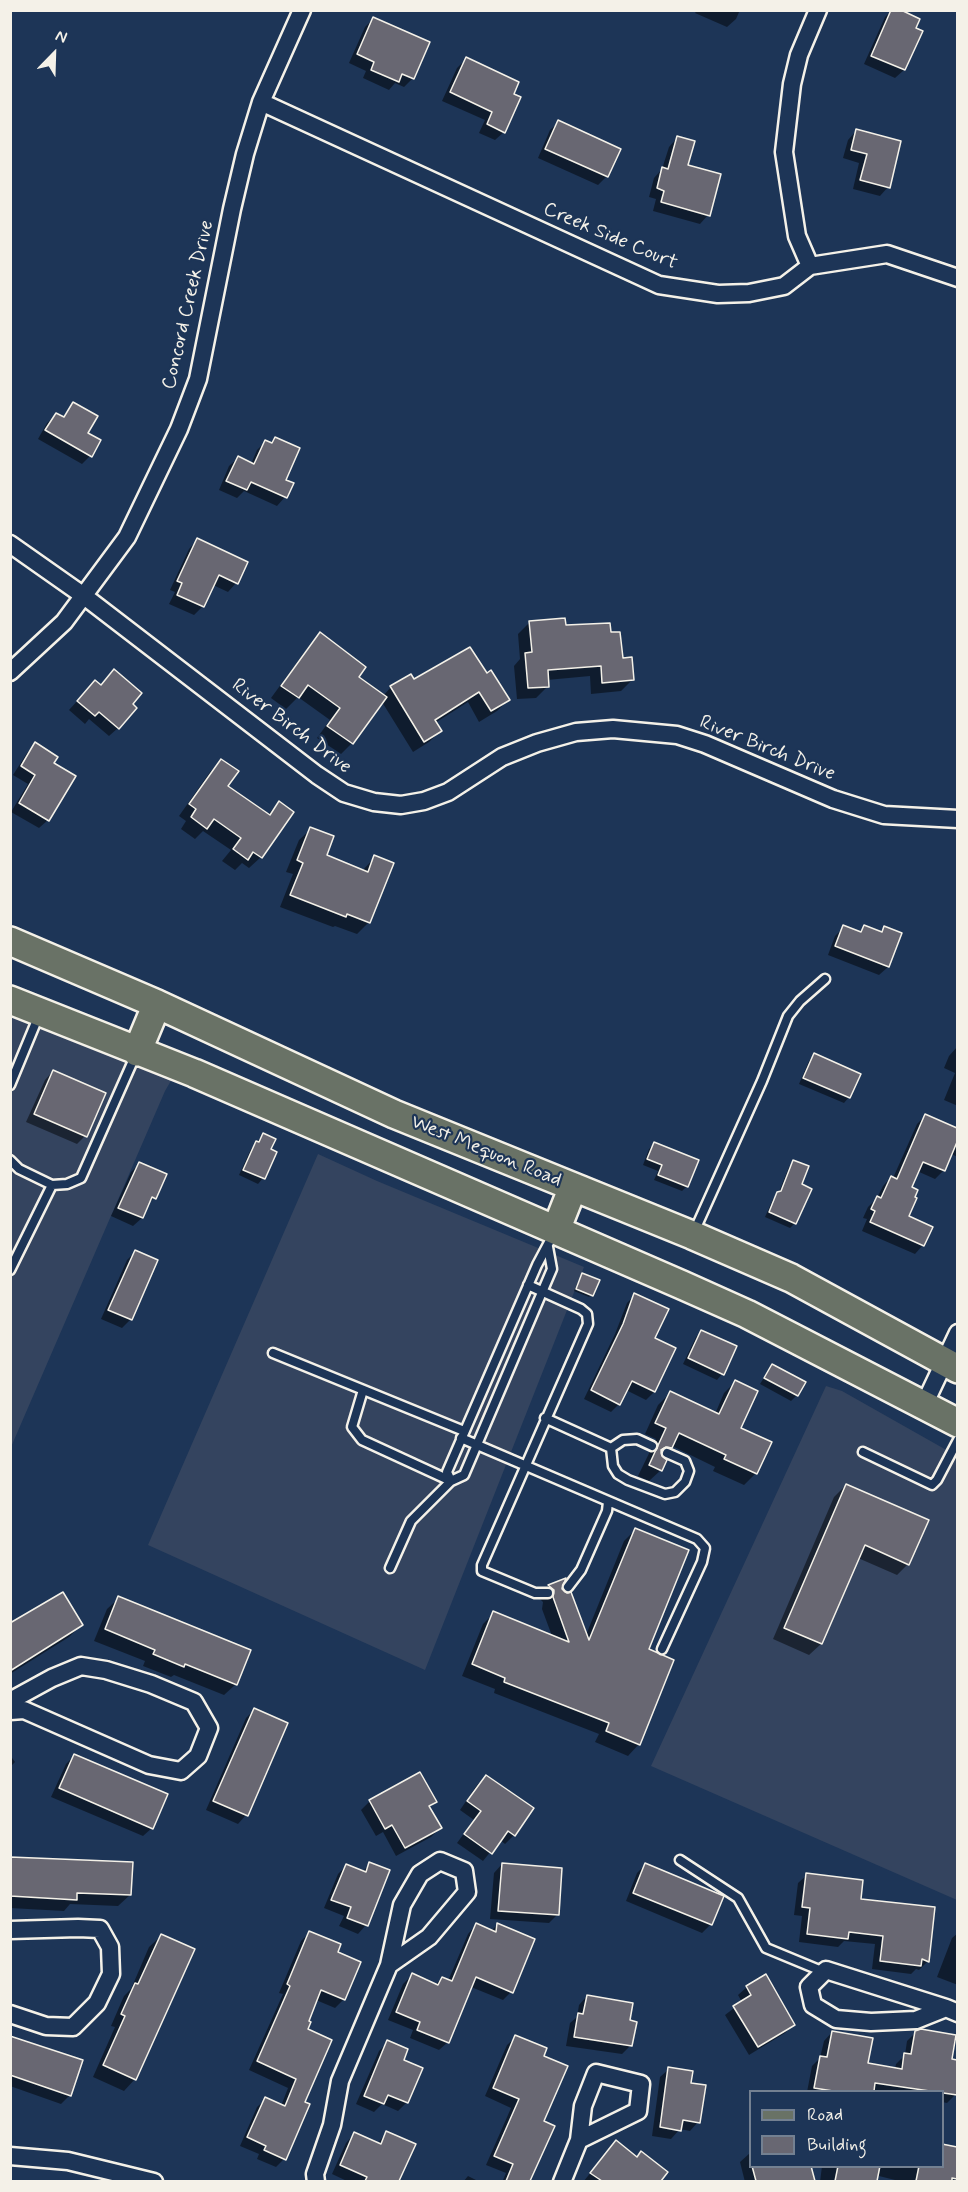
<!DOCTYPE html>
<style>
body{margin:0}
#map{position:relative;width:968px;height:2192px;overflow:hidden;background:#1d3557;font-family:Mynerve,sans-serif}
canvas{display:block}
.frame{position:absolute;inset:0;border:12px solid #f4f1e8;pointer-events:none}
.legend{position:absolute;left:749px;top:2090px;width:195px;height:78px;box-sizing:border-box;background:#1d3557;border:2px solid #738091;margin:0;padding:8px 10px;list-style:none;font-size:18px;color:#f4f1e8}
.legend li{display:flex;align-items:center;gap:12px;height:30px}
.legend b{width:30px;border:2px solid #738091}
.north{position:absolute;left:24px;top:24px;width:60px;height:60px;-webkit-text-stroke:4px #1d3557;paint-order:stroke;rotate:23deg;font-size:16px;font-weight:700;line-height:24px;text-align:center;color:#f4f1e8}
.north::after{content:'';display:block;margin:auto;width:21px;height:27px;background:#f4f1e8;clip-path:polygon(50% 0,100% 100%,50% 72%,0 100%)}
</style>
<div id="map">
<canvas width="968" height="2192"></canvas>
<div class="frame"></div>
<ul class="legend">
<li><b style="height:8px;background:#697266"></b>Road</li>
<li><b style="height:16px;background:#686772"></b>Building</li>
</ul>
<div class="north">N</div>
</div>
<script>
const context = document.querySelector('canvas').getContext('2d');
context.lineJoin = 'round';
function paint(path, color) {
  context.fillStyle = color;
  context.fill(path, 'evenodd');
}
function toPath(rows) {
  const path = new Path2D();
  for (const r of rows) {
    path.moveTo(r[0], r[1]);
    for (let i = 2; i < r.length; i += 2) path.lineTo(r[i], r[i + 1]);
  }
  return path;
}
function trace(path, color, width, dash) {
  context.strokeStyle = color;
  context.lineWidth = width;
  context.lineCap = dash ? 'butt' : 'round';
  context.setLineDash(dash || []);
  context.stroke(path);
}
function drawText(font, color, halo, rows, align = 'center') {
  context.font = font + ' Mynerve,sans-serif';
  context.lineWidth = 4.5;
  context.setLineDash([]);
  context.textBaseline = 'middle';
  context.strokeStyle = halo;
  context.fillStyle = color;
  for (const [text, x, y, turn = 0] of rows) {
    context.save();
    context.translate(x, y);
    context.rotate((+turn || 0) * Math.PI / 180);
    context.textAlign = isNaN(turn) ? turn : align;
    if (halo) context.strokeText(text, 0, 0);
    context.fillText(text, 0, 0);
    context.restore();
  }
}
const built = toPath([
 [11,1010,172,1079,165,1091,11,1447],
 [318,1154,377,1181,584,1267,425,1670,148,1545],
 [826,1386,842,1391,957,1456,957,1900,651,1766]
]);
const shadow = toPath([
 [697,10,740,10,736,19,727,27,695,13],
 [892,10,914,29,921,32,904,70,895,78,864,64,885,17],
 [373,19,413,78,404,87,395,83,389,90,363,78,366,71,349,63,365,27],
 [466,59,512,95,504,132,495,140,479,133,485,120,442,101,457,68],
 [559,122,607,176,598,185,538,158,550,130],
 [856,131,888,187,880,196,853,189,859,163,843,158,848,140],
 [677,138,686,166,708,215,700,224,653,211,656,199,649,197,654,178,662,169,669,147],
 [73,404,86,434,90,456,82,464,38,439,47,423,56,415,62,418],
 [275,439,285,497,277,506,244,491,237,498,219,490,229,466,238,458,251,464,257,450,265,442,270,443],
 [197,540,246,563,236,583,228,592,213,585,203,606,194,615,169,604,175,592,170,590,189,549],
 [530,622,609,634,632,680,621,691,591,694,590,676,547,680,548,686,536,698,517,699,514,666,520,659,518,634],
 [320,634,357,677,383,696,391,687,413,681,486,675,508,700,497,711,479,722,468,702,435,723,440,731,429,742,413,752,382,702,352,743,341,754,317,738,330,720,298,697,286,709,271,698,309,646],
 [106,680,131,704,118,728,109,736,89,719,85,724,69,710,87,690,100,686],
 [35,744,52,764,48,820,39,828,11,812,28,784,13,775,27,753],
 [221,761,226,786,267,815,279,803,261,857,249,868,242,863,235,870,222,861,231,850,203,831,195,839,181,829,186,821,179,816,210,772],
 [311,829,325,856,362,871,375,857,369,922,357,934,335,926,333,927,280,907,293,874,286,872,299,840],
 [865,926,880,932,884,928,900,934,888,967,879,975,828,955,835,936,844,927,858,933],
 [957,1047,958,1047,958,1106,944,1100,955,1073,944,1068,949,1056],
 [814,1055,849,1097,844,1103,799,1084,809,1061],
 [53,1071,85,1136,77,1144,26,1122,45,1080],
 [925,1116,956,1129,958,1127,958,1157,951,1154,944,1170,935,1179,917,1171,910,1188,907,1217,923,1245,915,1254,862,1231,867,1219,863,1218,868,1207,877,1198,883,1186,891,1177,893,1178,917,1124],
 [263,1135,269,1150,263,1178,258,1184,239,1175,251,1149],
 [654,1144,687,1186,682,1191,654,1180,658,1171,643,1165,649,1149],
 [794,1162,800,1185,795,1223,790,1228,765,1217,773,1199,778,1194,789,1167],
 [140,1163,154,1198,147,1205,142,1218,133,1226,111,1216,131,1172],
 [135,1252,156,1261,130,1320,122,1328,101,1319,127,1260],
 [580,1277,592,1295,589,1297,574,1291],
 [635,1295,653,1339,674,1349,654,1392,646,1400,626,1390,619,1404,611,1412,584,1399,615,1334,627,1303],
 [702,1331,735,1347,722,1374,717,1380,683,1364,696,1337],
 [772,1365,797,1395,791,1401,760,1384],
 [735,1382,739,1429,756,1473,744,1485,713,1471,715,1467,672,1446,661,1458,661,1470,649,1481,638,1476,656,1439,645,1434,658,1405,670,1393,715,1414,724,1393],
 [846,1485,908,1564,897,1575,858,1558,821,1644,809,1655,773,1639,834,1497],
 [635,1530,647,1650,639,1744,628,1756,595,1742,599,1734,494,1693,495,1689,462,1676,483,1624,494,1613,552,1636,542,1609,543,1602,538,1597,549,1586,563,1581,560,1589,586,1635,624,1541],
 [119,1598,236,1684,224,1695,174,1675,171,1677,143,1666,145,1661,94,1641,107,1609],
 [10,1625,81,1625,69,1637,10,1674],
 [254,1710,246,1815,238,1824,206,1810,246,1718],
 [10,1755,15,1762,10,1767],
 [74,1756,152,1828,143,1836,51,1797,66,1764],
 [486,1777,514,1835,505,1844,500,1840,483,1861,457,1843,474,1820,460,1810,477,1785],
 [370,1801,435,1801,429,1808,440,1828,431,1837,396,1856,383,1832,376,1836,361,1810],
 [10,1859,130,1895,118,1906,70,1904,64,1911,10,1908],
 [370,1864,366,1925,358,1934,339,1926,344,1916,324,1908,338,1874,346,1866,362,1872],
 [502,1864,557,1915,549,1923,490,1919,494,1873],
 [645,1865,711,1924,702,1933,626,1901,637,1873],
 [807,1875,859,1900,928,1961,919,1970,916,1969,911,1974,872,1969,875,1944,844,1941,838,1947,799,1942,802,1916,794,1915,798,1883],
 [476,1925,491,1931,497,1925,511,1992,503,2000,471,1987,448,2042,439,2050,410,2038,413,2030,388,2020,403,1984,412,1975,435,1985,442,1978,448,1981,468,1934],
 [310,1932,336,1953,344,1999,335,2008,316,2000,306,2030,303,2103,284,2159,276,2167,257,2159,259,2154,240,2146,257,2107,266,2099,281,2106,288,2088,249,2070,283,1994,279,1993,301,1941],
 [958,1933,958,1985,937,1977,952,1938],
 [161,1936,135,2079,124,2091,93,2077,115,2027,111,2026,124,1996,131,1989,149,1947],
 [747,1987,793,2025,785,2033,749,2055,725,2015,742,2002,738,1995],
 [587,1996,628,2022,631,2045,622,2054,566,2046,570,2023,577,2017,579,2005],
 [832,2032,866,2064,895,2070,896,2064,905,2055,907,2041,916,2032,950,2060,958,2061,958,2096,955,2095,947,2103,942,2102,942,2092,807,2092,812,2066,820,2058,824,2041],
 [10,2037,82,2061,69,2096,61,2104,10,2086],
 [516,2037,542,2057,542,2122,527,2182,506,2182,503,2180,506,2173,486,2165,511,2108,485,2096,507,2045],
 [388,2042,402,2060,407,2102,398,2111,382,2104,374,2112,356,2104,379,2051],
 [669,2069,698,2122,690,2131,680,2129,671,2139,652,2136,660,2077],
 [386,2133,414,2145,398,2182,349,2182,332,2174,346,2143,354,2134,377,2144],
 [616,2142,637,2158,666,2172,659,2182,583,2182],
 [942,2145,958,2148,958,2182,903,2182,879,2176,875,2182,820,2182,822,2166,942,2166],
 [750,2153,750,2166,809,2166,814,2182,745,2182,740,2162],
 [468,2176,480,2182,463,2182]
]);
const building = toPath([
 [891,10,901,10,920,19,916,28,923,31,905,70,871,56,891,10],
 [373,17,430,42,414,79,402,74,399,82,371,70,374,62,357,54,373,17],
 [466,57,519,82,514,94,521,97,505,133,487,124,492,112,450,92,466,57],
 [558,120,621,149,608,177,545,149,558,120],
 [856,129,901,141,890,188,860,180,867,154,851,150,856,129],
 [677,136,695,141,688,165,721,174,710,216,661,202,664,191,657,188,662,167,668,169,677,136],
 [73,402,98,416,88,433,101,440,92,457,45,430,56,413,64,417,73,402],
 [275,437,300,448,286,480,294,483,287,498,251,482,247,490,226,481,238,456,254,464,265,440,272,443,275,437],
 [197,538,248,562,238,584,219,575,204,607,177,595,182,583,177,581,197,538],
 [565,618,566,625,610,623,611,632,620,632,623,658,632,657,634,680,602,683,601,666,548,670,549,687,528,688,525,653,532,652,529,621,565,618],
 [320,632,366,667,359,677,387,697,353,744,327,726,340,708,308,685,299,698,281,686,320,632],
 [470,647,487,673,491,670,510,700,491,711,479,692,435,720,442,731,424,742,390,686,411,674,414,679,470,647],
 [114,669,142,693,133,704,137,708,119,729,99,712,95,716,77,701,95,680,101,685,114,669],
 [35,742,58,757,54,763,76,776,49,821,19,803,35,775,21,766,35,742],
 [221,759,239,771,228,786,270,815,279,801,294,812,262,858,253,852,248,860,233,849,241,838,214,819,207,829,191,817,196,809,189,804,221,759],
 [310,827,334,836,327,855,368,872,374,855,394,863,370,923,347,914,346,917,290,895,303,863,297,860,310,827],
 [843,925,861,932,864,925,882,932,884,926,902,933,889,967,835,946,843,925],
 [814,1053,861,1074,850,1098,803,1078,814,1053],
 [53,1070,106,1093,87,1137,34,1114,53,1070],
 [925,1114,957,1128,957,1142,945,1171,923,1162,912,1187,918,1190,915,1197,917,1198,909,1216,933,1227,924,1246,870,1222,875,1211,871,1209,877,1196,881,1198,891,1176,897,1179,925,1114],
 [263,1133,276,1139,271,1149,277,1152,265,1179,243,1170,256,1141,259,1142,263,1133],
 [654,1142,699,1160,688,1187,658,1175,662,1165,647,1159,654,1142],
 [793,1160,809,1166,802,1184,812,1189,796,1224,769,1212,777,1192,781,1191,793,1160],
 [139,1162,167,1174,156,1199,152,1197,143,1218,118,1208,139,1162],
 [135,1250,158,1260,132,1320,108,1310,135,1250],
 [582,1273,600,1280,593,1296,576,1289,582,1273],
 [634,1293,669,1309,655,1338,676,1348,655,1392,632,1381,620,1405,591,1390,623,1324,634,1293],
 [701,1330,737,1346,724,1375,688,1358,701,1330],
 [772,1364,806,1382,798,1396,764,1378,772,1364],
 [735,1380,758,1391,741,1428,772,1442,757,1474,724,1459,726,1455,679,1433,672,1448,666,1447,661,1450,662,1456,667,1460,662,1471,649,1465,666,1428,655,1423,670,1391,719,1414,735,1380],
 [846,1484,929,1520,909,1565,865,1545,822,1644,784,1628,846,1484],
 [635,1528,689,1550,649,1649,674,1660,640,1745,606,1731,609,1723,504,1682,505,1678,472,1664,493,1611,569,1642,553,1597,554,1590,548,1585,566,1578,562,1589,567,1593,571,1592,589,1640,635,1528],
 [63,1592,83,1625,10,1671,10,1623,63,1592],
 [118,1596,251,1650,237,1685,185,1664,184,1667,153,1654,155,1650,105,1629,118,1596],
 [254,1708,288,1723,248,1816,213,1801,254,1708],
 [74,1754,168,1794,153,1829,59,1788,74,1754],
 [420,1772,437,1802,429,1806,442,1828,405,1848,392,1825,385,1829,369,1800,420,1772],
 [486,1775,534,1808,515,1836,508,1831,492,1854,464,1834,481,1811,467,1801,486,1775],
 [10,1857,133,1862,131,1895,77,1893,77,1900,10,1896,10,1857],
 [369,1862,390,1870,368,1926,347,1918,351,1907,331,1900,346,1864,366,1872,369,1862],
 [502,1863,562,1868,559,1915,498,1911,502,1863],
 [645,1863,724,1896,712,1925,633,1893,645,1863],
 [806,1873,863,1880,861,1899,935,1907,929,1962,922,1959,921,1966,880,1961,883,1936,849,1932,848,1939,807,1934,810,1908,802,1907,806,1873],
 [476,1923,496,1932,497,1923,535,1939,513,1993,476,1977,449,2043,417,2030,420,2022,396,2012,412,1973,438,1985,442,1977,452,1981,476,1923],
 [309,1931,341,1944,338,1952,361,1962,345,2000,321,1990,309,2021,311,2022,308,2029,332,2040,305,2102,310,2104,286,2160,264,2150,266,2146,247,2137,265,2097,285,2106,296,2079,257,2061,290,1986,287,1984,309,1931],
 [161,1934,195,1949,136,2080,103,2065,125,2016,121,2014,135,1983,138,1984,161,1934],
 [766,1974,795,2025,758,2047,733,2006,751,1995,746,1986,766,1974],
 [587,1995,633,2003,630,2020,637,2022,632,2046,574,2037,578,2013,583,2014,587,1995],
 [921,2029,956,2035,952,2059,957,2060,957,2095,875,2083,874,2091,833,2091,814,2088,820,2056,827,2057,832,2031,873,2038,868,2063,902,2069,904,2053,911,2054,915,2031,921,2029],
 [515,2035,547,2048,544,2056,568,2066,544,2121,555,2126,530,2181,506,2181,513,2164,494,2156,519,2099,493,2088,515,2035],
 [10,2036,83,2060,71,2096,10,2075,10,2036],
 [387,2040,408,2049,404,2060,423,2068,408,2103,388,2095,384,2104,364,2096,387,2040],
 [668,2067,693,2071,691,2083,706,2085,700,2123,683,2120,681,2131,660,2127,668,2067],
 [386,2131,416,2144,399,2181,365,2181,367,2177,340,2165,354,2132,381,2144,386,2131],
 [616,2140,637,2157,641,2151,668,2172,661,2181,602,2181,590,2173,616,2140],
 [942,2144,957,2147,957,2179,952,2178,952,2181,916,2181,919,2166,942,2166,942,2144],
 [752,2166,811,2166,815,2181,756,2181,752,2166],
 [838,2166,880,2166,877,2181,835,2181,838,2166]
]);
const lane = toPath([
 [10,1085,39,1015],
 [10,1160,19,1169,52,1185],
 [694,1232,762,1081,788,1016,800,1001,825,979],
 [548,1247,552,1269,464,1475,451,1481,447,1472,537,1265,554,1233],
 [10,1270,52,1185,67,1184,81,1178,136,1054],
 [528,1285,581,1309,587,1314,588,1324,482,1565,482,1571,535,1593,548,1593],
 [273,1353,464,1431],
 [363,1390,352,1427,362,1440,451,1481,411,1521,390,1568],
 [545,1418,611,1448],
 [461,1438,697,1539,705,1548,702,1562,662,1649],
 [611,1448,613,1466,618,1474,628,1480,665,1494,675,1492,685,1482,689,1471,685,1461,667,1453],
 [611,1448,623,1440,637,1439,652,1446],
 [863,1452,932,1485,937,1480,958,1440],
 [568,1587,581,1570,607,1511,608,1502],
 [680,1860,738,1898,766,1948,824,1972]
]);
const street = toPath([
 [261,102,659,285,718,294,749,293,784,286,810,266,887,254,958,278],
 [810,266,797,236,784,152,792,84,799,55,818,10],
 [10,544,84,596,317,775,344,793,374,802,401,805,424,801,448,792,502,757,537,743,576,732,613,729,677,735,705,744,833,799,884,815,958,819],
 [10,672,64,622,127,537,179,429,198,379,232,209,245,154,261,102,302,10],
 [924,1405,958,1333],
 [10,1701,52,1678,81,1666,106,1670,151,1684,194,1702,209,1728,198,1756,181,1771,149,1765,24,1710,10,1711],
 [10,1930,78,1928,100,1929,110,1947,111,1974,97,2003,73,2027,46,2026,10,2014],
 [946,2008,916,2020,871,2022,836,2019,813,2005,809,1987,826,1970,946,2008,958,2013],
 [10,2156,68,2161,154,2182],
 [316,2182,315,2174,332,2125,340,2081,389,1965,402,1905,420,1874,440,1861,464,1871,467,1892,429,1937,389,1965],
 [562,2182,579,2140,583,2106,596,2073,641,2084,638,2111,579,2140]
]);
const primary = toPath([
 [10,941,157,1004,394,1114,692,1235,791,1278,958,1369],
 [10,1000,194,1073,682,1285,747,1314,958,1423],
 [137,1052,157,1004],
 [556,1230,573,1187]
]);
const streetNames = [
 ["Creek Side Court",610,237,23],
 ["Concord Creek Drive",189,305,-77],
 ["River Birch Drive",291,727,37],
 ["River Birch Drive",767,749,22],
 ["West Mequon Road",486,1152,22]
];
paint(built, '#34445f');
paint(shadow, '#0007');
paint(building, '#686772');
trace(building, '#f4f1e8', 1.5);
trace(lane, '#f4f1e8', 13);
trace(street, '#f4f1e8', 21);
trace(primary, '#f4f1e8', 32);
trace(lane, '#1d3557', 8);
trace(street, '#1d3557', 16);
trace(primary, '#697266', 27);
drawText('20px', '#f4f1e8', '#1d3557', streetNames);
</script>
